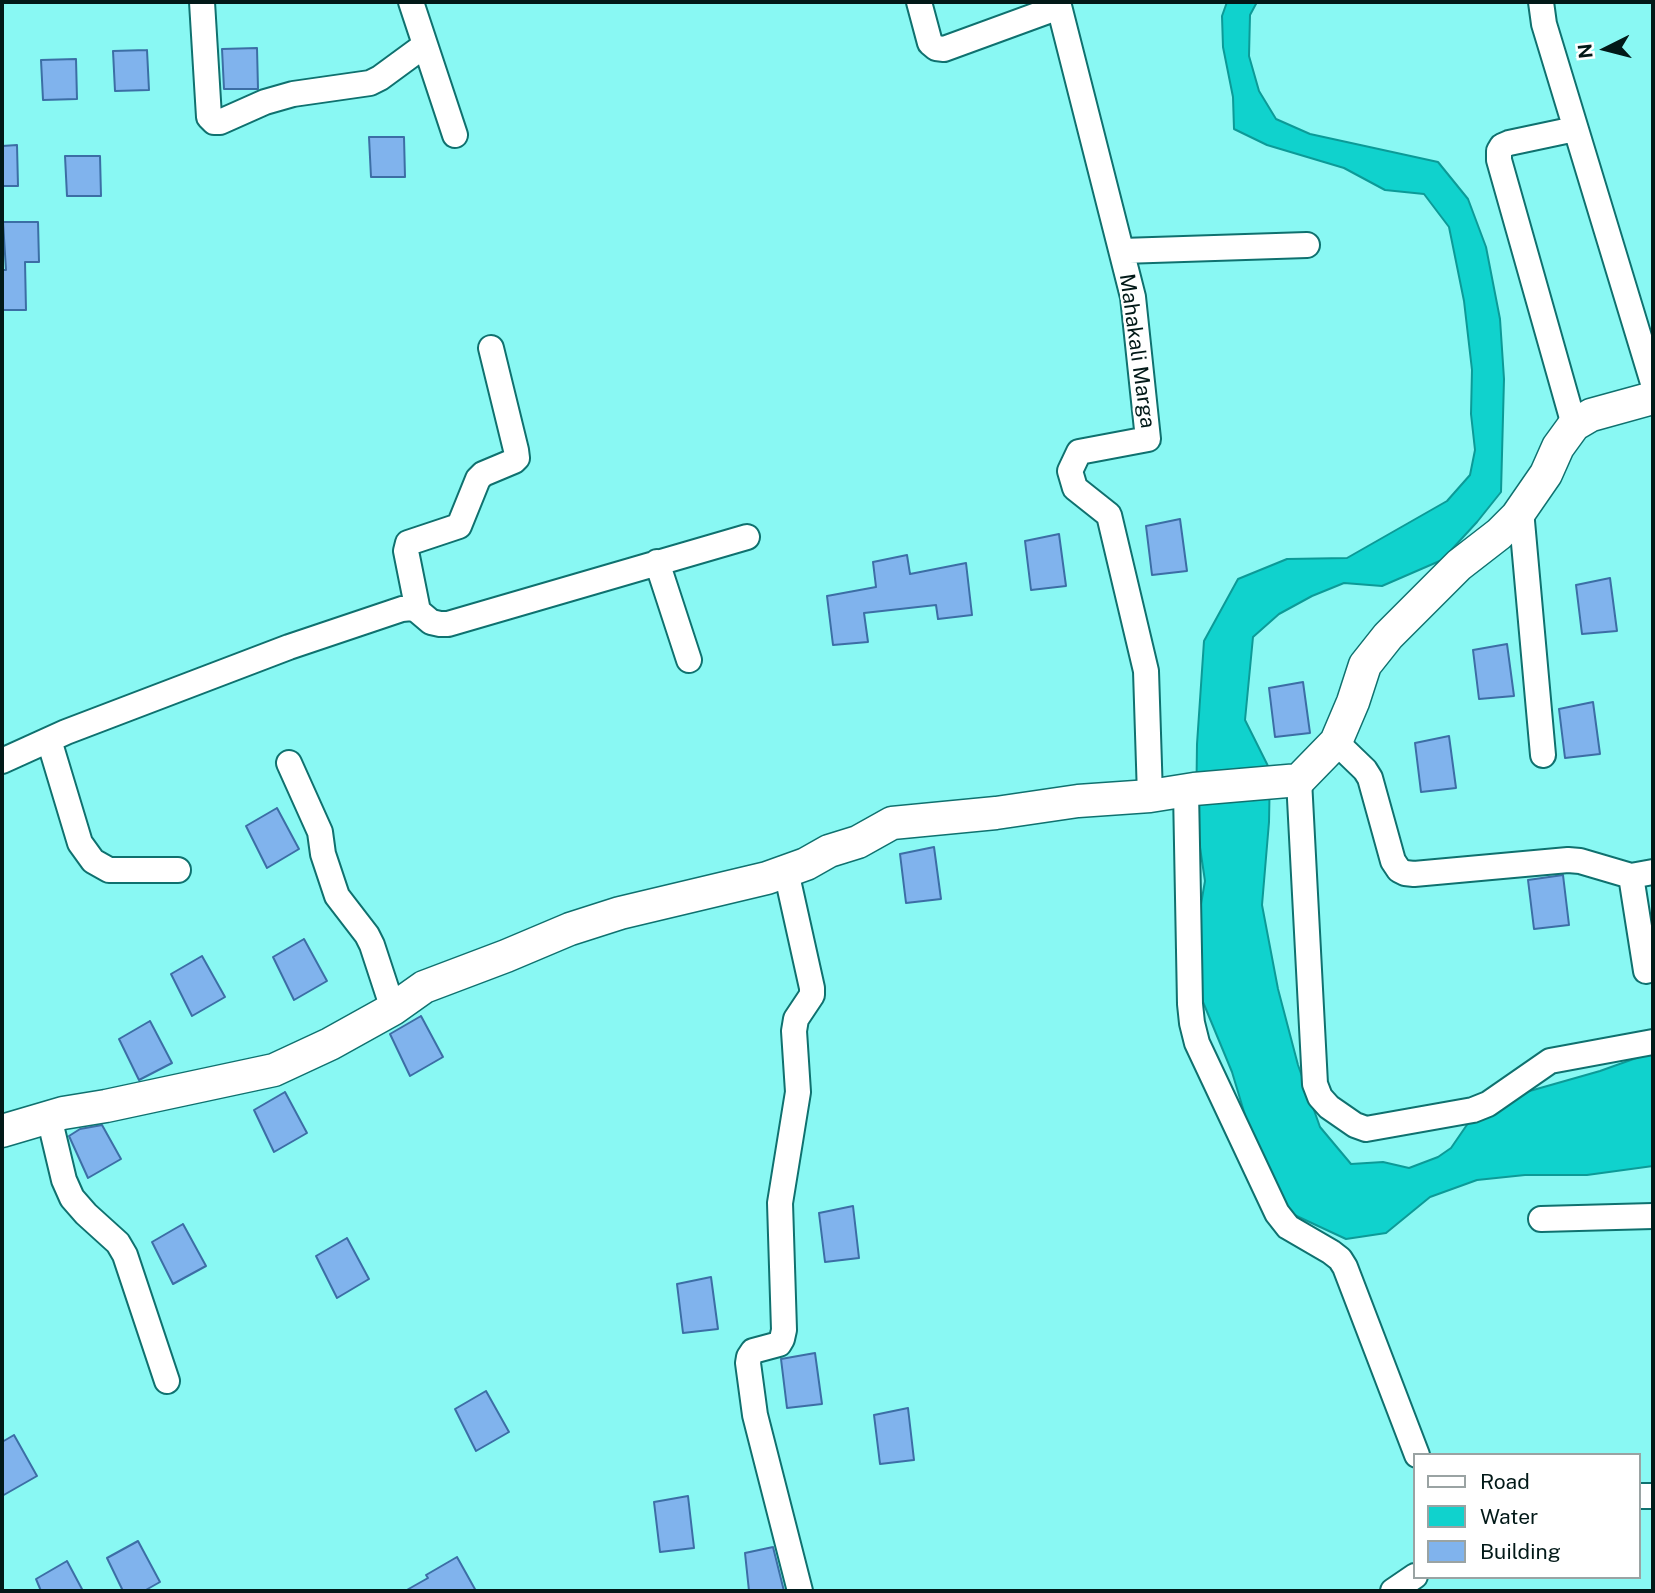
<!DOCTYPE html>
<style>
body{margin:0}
#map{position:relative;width:1655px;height:1593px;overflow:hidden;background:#89f8f3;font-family:"Public Sans",sans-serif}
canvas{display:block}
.frame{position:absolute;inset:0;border:4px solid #021918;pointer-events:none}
.legend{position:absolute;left:1413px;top:1453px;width:228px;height:126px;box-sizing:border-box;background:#fff;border:2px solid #9aa3a3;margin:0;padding:9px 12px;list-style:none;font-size:21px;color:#021918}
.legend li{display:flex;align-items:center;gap:14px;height:35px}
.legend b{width:35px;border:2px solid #9aa3a3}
.north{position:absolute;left:1571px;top:14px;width:70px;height:70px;-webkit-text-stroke:5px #fff;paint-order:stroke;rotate:264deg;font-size:19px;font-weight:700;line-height:28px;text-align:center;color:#021918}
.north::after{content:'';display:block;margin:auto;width:24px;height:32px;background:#021918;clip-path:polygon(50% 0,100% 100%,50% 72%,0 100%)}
</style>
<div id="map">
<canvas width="1655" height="1593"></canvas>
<div class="frame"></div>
<ul class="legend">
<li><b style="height:9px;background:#fff"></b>Road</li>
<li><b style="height:19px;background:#10d2cd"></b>Water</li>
<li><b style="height:19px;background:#80b3ed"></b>Building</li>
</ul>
<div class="north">N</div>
</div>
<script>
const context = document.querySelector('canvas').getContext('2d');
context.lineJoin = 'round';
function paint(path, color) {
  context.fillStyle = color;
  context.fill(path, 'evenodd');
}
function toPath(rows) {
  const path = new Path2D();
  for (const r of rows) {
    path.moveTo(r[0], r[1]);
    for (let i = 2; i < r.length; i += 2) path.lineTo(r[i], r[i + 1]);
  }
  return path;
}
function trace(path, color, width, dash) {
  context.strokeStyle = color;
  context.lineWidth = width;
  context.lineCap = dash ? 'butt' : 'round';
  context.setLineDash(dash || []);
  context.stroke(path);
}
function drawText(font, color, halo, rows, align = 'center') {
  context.font = font + ' "Public Sans",sans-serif';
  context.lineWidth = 5;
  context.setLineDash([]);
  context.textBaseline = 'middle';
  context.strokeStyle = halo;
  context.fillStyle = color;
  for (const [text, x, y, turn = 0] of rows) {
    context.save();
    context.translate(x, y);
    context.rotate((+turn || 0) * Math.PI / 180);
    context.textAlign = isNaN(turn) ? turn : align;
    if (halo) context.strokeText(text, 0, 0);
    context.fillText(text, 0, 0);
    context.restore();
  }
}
const water = toPath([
 [1227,2,1257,2,1250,15,1249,56,1259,91,1276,119,1310,134,1438,162,1468,199,1486,247,1500,319,1504,379,1501,492,1477,522,1442,560,1382,586,1344,583,1312,596,1279,614,1253,637,1245,720,1270,770,1269,822,1262,905,1278,989,1298,1065,1320,1127,1351,1164,1383,1162,1409,1168,1438,1157,1451,1148,1473,1116,1505,1098,1600,1071,1653,1052,1653,1166,1587,1175,1525,1175,1477,1180,1430,1197,1386,1233,1346,1239,1288,1212,1254,1145,1232,1072,1203,1002,1193,950,1205,881,1196,821,1197,744,1204,641,1238,579,1287,559,1347,558,1447,501,1470,475,1475,450,1471,414,1472,370,1464,301,1449,227,1424,194,1385,190,1344,168,1267,145,1234,129,1233,97,1223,47,1222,16,1227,2]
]);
const building = toPath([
 [257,48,258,89,224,89,222,49,257,48],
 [147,50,149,90,115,91,113,51,147,50],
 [76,59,77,99,43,100,41,60,76,59],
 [369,137,404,137,405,177,371,177,369,137],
 [17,145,18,186,2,186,2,146,17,145],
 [65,156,100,156,101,196,67,196,65,156],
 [3,222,38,222,39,262,25,262,26,310,2,310,2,270,6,270,3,222],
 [1180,519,1187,571,1152,575,1146,526,1180,519],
 [1059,534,1066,586,1031,590,1025,541,1059,534],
 [907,555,910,574,966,563,972,615,938,619,936,605,864,613,868,642,833,645,827,596,876,587,873,562,907,555],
 [1610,578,1617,631,1582,634,1576,585,1610,578],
 [1507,644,1514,696,1479,699,1473,650,1507,644],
 [1303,682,1310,733,1275,737,1269,688,1303,682],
 [1593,702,1600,754,1565,758,1559,709,1593,702],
 [1449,736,1456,788,1421,792,1415,743,1449,736],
 [277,808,299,849,267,868,246,826,277,808],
 [934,847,941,899,906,903,900,854,934,847],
 [1563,875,1569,925,1534,929,1528,880,1563,875],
 [304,939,327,981,294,1000,273,957,304,939],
 [202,956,225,997,192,1016,171,974,202,956],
 [421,1016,443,1057,410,1076,390,1034,421,1016],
 [150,1021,172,1063,139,1080,119,1039,150,1021],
 [285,1092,307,1133,274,1152,254,1110,285,1092],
 [102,1125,121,1159,88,1178,69,1136,80,1129,102,1125],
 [853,1206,859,1258,825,1262,819,1213,853,1206],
 [183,1224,206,1266,173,1284,152,1242,183,1224],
 [347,1238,369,1279,337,1298,316,1256,347,1238],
 [711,1277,718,1329,683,1333,677,1284,711,1277],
 [815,1353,822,1404,787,1408,781,1359,815,1353],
 [486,1391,509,1432,476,1451,455,1409,486,1391],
 [908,1408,914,1460,880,1464,874,1415,908,1408],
 [14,1435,37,1476,2,1496,2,1442,14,1435],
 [688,1496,694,1548,660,1552,654,1502,688,1496],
 [138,1541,160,1582,144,1591,123,1591,107,1558,138,1541],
 [773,1547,784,1591,749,1591,745,1553,773,1547],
 [457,1557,476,1591,405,1591,428,1578,426,1575,457,1557],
 [67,1561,83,1591,41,1591,36,1579,67,1561]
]);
const minor = toPath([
 [202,2,209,117,214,122,220,122,265,102,293,94,370,83,380,78,425,45],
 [411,2,455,135],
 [919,2,930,43,936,48,944,49,1059,7],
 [1058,2,1133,297,1148,439,1079,452,1070,471,1075,488,1109,515,1146,671,1150,796],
 [1541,2,1544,24,1653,383],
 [1122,251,1307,245],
 [1574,425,1499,160,1499,151,1502,146,1509,143,1575,129],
 [1521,510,1543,755],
 [657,562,689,660],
 [418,611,406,551,408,543,459,526,478,479,483,474,514,461,517,458,516,450,491,348],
 [49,740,80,843,93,861,109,870,178,870],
 [1336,742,1365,770,1370,778,1393,861,1399,870,1405,873,1414,874,1568,860,1580,861,1631,876,1653,872],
 [2,761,66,732,289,647,402,609,412,608,418,611,431,622,440,624,448,624,747,537],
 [289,763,320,832,323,854,337,896,367,935,372,945,393,1009],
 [1299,780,1315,1084,1320,1097,1329,1107,1355,1125,1366,1129,1473,1110,1488,1104,1550,1061,1653,1042],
 [1186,791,1190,1004,1192,1023,1197,1043,1277,1213,1288,1227,1331,1252,1340,1259,1345,1267,1417,1455],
 [786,871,812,988,812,995,796,1019,794,1031,798,1092,780,1203,784,1330,782,1339,779,1344,753,1351,749,1357,748,1363,755,1415,800,1591],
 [1631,876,1646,971],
 [49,1117,64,1180,72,1198,86,1214,118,1243,125,1255,167,1381],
 [1541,1219,1653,1216],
 [1639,1496,1653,1496],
 [1393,1591,1415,1576]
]);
const major = toPath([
 [2,1131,63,1113,106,1106,274,1070,330,1044,393,1009,424,987,506,956,570,929,620,913,767,878,806,864,829,851,858,842,892,823,996,813,1078,801,1150,796,1194,789,1299,780,1336,742,1353,702,1365,665,1388,636,1459,565,1499,534,1517,516,1546,474,1558,447,1574,425,1591,415,1653,398]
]);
const streetNames = [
 ["Mahakali Marga",1137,351,82]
];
paint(water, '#10d2cd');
trace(water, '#0c9a97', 2);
paint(building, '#80b3ed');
trace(building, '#3c6ea5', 2);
trace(minor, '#0f716f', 28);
trace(major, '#0f716f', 35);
trace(minor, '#fff', 24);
trace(major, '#fff', 32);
drawText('21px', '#021918', '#fff', streetNames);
</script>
